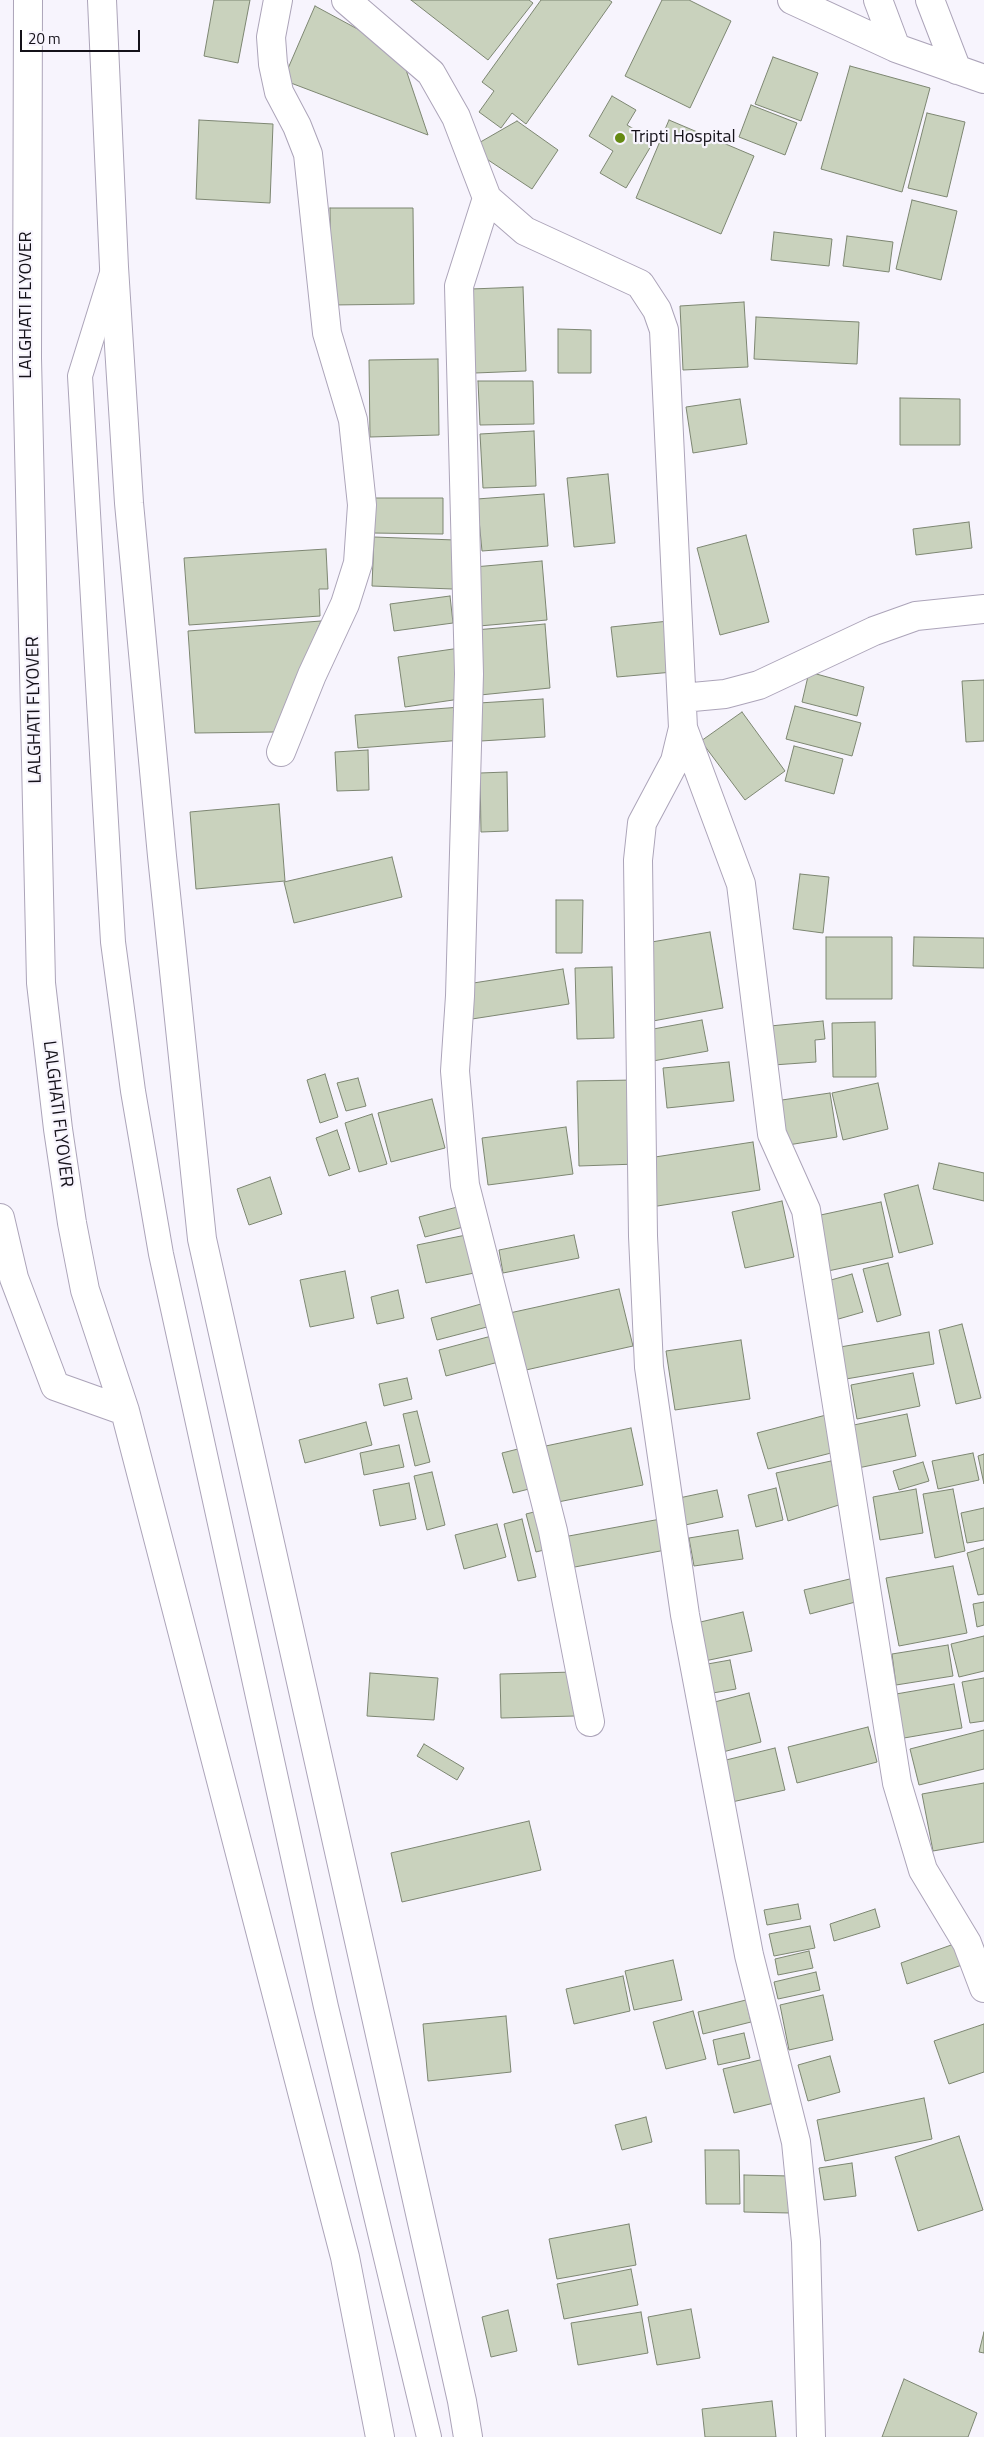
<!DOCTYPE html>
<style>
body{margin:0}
#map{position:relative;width:984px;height:2437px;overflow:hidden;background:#f7f4fd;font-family:"Titillium Web",sans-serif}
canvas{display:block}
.scale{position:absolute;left:20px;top:30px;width:120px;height:22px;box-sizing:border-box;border:2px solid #141119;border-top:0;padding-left:6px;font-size:15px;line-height:18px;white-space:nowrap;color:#141119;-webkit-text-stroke:4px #f7f4fd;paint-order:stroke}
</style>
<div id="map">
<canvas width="984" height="2437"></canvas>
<div class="scale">20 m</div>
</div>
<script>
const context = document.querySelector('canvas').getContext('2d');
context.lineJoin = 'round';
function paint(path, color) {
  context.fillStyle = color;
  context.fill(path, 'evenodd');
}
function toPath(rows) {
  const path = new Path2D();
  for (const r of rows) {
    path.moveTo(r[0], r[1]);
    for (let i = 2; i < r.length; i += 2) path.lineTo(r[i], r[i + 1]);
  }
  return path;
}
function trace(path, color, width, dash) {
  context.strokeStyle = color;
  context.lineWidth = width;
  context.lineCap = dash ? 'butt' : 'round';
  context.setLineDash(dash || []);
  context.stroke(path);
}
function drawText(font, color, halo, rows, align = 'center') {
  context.font = font + ' "Titillium Web",sans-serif';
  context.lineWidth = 4.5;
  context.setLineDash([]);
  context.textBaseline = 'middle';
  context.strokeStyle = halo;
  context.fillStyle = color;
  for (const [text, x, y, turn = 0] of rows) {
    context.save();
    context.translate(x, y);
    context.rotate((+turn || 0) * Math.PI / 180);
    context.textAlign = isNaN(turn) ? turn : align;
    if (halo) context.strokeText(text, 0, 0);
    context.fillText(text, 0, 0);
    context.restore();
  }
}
const building = toPath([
 [214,0,250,0,238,63,204,56,214,0],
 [411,0,529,0,533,3,488,60,411,0],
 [541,0,609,0,612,2,526,124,512,113,501,128,479,112,494,91,482,82,541,0],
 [662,0,689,0,731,21,690,108,625,76,662,0],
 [315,6,400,52,428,135,283,80,315,6],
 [773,57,818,73,801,121,755,104,773,57],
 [850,66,930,88,902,192,821,169,850,66],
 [612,96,636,110,627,125,654,141,626,188,600,173,613,151,589,136,612,96],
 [751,105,797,123,785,155,739,137,751,105],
 [927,113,965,122,947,197,908,188,927,113],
 [199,120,273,124,270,203,196,199,199,120],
 [669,120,754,156,721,234,636,198,669,120],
 [517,121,558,150,532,189,470,148,517,121],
 [912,200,957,211,941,280,896,269,912,200],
 [330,208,413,208,414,304,331,305,330,208],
 [774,232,832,239,829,266,771,260,774,232],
 [847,236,893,242,889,272,843,266,847,236],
 [523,287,526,371,475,373,471,289,523,287],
 [744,302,748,367,683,370,680,306,744,302],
 [756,317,859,322,857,364,754,359,756,317],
 [558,329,591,330,591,373,558,373,558,329],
 [438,359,439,435,370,437,369,360,438,359],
 [478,381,533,381,534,424,480,425,478,381],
 [900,398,960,399,960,445,900,445,900,398],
 [740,399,747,444,693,453,686,407,740,399],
 [534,431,536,486,483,488,480,434,534,431],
 [608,474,615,543,574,547,567,478,608,474],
 [544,494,548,546,482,551,477,499,544,494],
 [372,498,443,498,443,534,372,533,372,498],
 [969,522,972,548,916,555,913,529,969,522],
 [746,535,769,622,720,635,697,548,746,535],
 [374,537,455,540,453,589,372,586,374,537],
 [326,549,328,589,319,589,320,616,189,625,184,558,326,549],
 [542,561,547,620,479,626,474,567,542,561],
 [450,596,453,623,394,631,390,604,450,596],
 [321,621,274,732,195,733,188,631,321,621],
 [669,621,673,672,617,677,611,627,669,621],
 [545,624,550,688,480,695,475,630,545,624],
 [460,648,467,698,405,707,398,657,460,648],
 [809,672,864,687,857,716,802,702,809,672],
 [984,680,984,741,966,742,962,681,984,680],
 [543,699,545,737,481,741,479,703,543,699],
 [795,706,861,723,852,756,786,739,795,706],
 [461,707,463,740,358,748,355,715,461,707],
 [742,712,785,771,745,800,701,741,742,712],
 [794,746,843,759,834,794,785,781,794,746],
 [368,750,369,790,337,791,335,752,368,750],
 [507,772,508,831,481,832,480,773,507,772],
 [279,804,285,881,196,889,190,812,279,804],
 [392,857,402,897,294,923,284,882,392,857],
 [800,874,829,877,823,933,793,929,800,874],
 [556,900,583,900,582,953,556,953,556,900],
 [710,932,723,1008,653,1021,640,944,710,932],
 [826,937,892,937,892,999,826,999,826,937],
 [914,937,984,938,984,968,913,966,914,937],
 [612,967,614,1038,577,1039,575,968,612,967],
 [563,969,569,1004,472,1019,467,984,563,969],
 [702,1020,708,1051,653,1061,648,1030,702,1020],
 [823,1021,825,1039,815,1040,816,1062,773,1065,770,1026,823,1021],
 [875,1022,876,1077,833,1077,832,1023,875,1022],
 [729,1062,734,1101,667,1108,663,1068,729,1062],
 [325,1074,338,1117,320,1123,307,1080,325,1074],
 [358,1078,366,1106,346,1111,337,1083,358,1078],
 [635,1080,637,1164,579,1166,577,1081,635,1080],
 [878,1083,888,1129,843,1140,832,1093,878,1083],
 [830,1093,837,1137,782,1146,775,1101,830,1093],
 [432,1099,445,1148,391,1162,378,1113,432,1099],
 [372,1114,387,1164,359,1172,345,1123,372,1114],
 [566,1127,573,1174,488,1185,482,1138,566,1127],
 [337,1130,350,1169,329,1176,316,1138,337,1130],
 [753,1142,760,1190,651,1207,642,1159,753,1142],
 [939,1163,984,1173,984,1201,933,1189,939,1163],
 [270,1177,282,1214,249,1225,237,1189,270,1177],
 [918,1185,933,1244,899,1253,884,1194,918,1185],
 [782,1201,794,1257,745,1268,732,1212,782,1201],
 [881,1202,893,1257,828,1271,816,1216,881,1202],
 [465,1205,471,1225,425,1237,419,1217,465,1205],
 [471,1234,479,1272,426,1283,417,1245,471,1234],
 [574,1235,579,1258,503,1273,499,1250,574,1235],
 [888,1263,901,1315,877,1322,863,1269,888,1263],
 [345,1271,354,1318,310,1327,300,1280,345,1271],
 [852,1274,863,1312,835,1320,824,1282,852,1274],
 [619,1289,633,1346,517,1372,505,1314,619,1289],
 [398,1290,404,1318,377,1324,371,1297,398,1290],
 [481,1304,487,1327,437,1340,431,1318,481,1304],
 [962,1324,981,1398,956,1404,939,1330,962,1324],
 [929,1332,934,1364,846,1379,840,1347,929,1332],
 [499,1334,506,1360,446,1376,439,1350,499,1334],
 [741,1340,750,1399,675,1410,666,1351,741,1340],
 [913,1373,920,1406,857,1419,851,1385,913,1373],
 [407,1378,412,1399,384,1406,379,1384,407,1378],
 [417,1411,430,1462,415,1466,403,1414,417,1411],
 [830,1414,839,1451,768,1469,757,1433,830,1414],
 [907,1414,916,1456,858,1468,849,1426,907,1414],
 [366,1422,372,1445,305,1463,299,1440,366,1422],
 [631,1428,643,1485,553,1503,541,1447,631,1428],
 [399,1445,404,1467,364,1475,360,1453,399,1445],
 [526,1447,537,1487,513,1493,502,1453,526,1447],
 [973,1453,979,1480,938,1489,932,1461,973,1453],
 [984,1454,984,1484,978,1456,984,1454],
 [831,1461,842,1504,788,1521,776,1473,831,1461],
 [923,1462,929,1481,899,1490,893,1471,923,1462],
 [432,1472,445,1525,427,1530,414,1476,432,1472],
 [409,1483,416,1519,380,1526,373,1490,409,1483],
 [776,1488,783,1520,756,1527,748,1495,776,1488],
 [916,1489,923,1533,880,1540,873,1497,916,1489],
 [953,1489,965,1551,935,1558,923,1494,953,1489],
 [717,1490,723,1517,685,1525,679,1498,717,1490],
 [984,1508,984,1540,967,1543,961,1513,984,1508],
 [542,1510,552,1548,536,1552,526,1514,542,1510],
 [666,1518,671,1549,564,1569,558,1538,666,1518],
 [522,1519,536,1577,518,1581,504,1524,522,1519],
 [497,1524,506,1557,464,1569,455,1535,497,1524],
 [738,1530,743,1559,694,1566,689,1538,738,1530],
 [984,1548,984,1594,978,1595,967,1553,984,1548],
 [953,1566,967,1633,899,1646,886,1578,953,1566],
 [858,1577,863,1600,810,1614,804,1590,858,1577],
 [984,1602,984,1625,977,1627,973,1604,984,1602],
 [743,1612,752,1651,700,1662,692,1624,743,1612],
 [984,1636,984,1671,959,1677,951,1644,984,1636],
 [948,1645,953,1676,896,1685,892,1654,948,1645],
 [730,1660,736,1689,707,1694,702,1665,730,1660],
 [574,1672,575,1716,501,1718,500,1674,574,1672],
 [370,1673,438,1678,434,1720,367,1716,370,1673],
 [984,1678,984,1721,970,1723,962,1682,984,1678],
 [954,1684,962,1728,904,1738,896,1694,954,1684],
 [749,1693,761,1742,719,1753,707,1704,749,1693],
 [868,1727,877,1762,797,1783,788,1747,868,1727],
 [984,1730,984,1769,919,1785,910,1749,984,1730],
 [424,1744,464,1768,457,1780,417,1756,424,1744],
 [775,1748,785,1790,732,1802,722,1761,775,1748],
 [984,1783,984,1842,933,1851,922,1794,984,1783],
 [529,1821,541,1870,402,1902,391,1853,529,1821],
 [798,1904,801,1919,767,1925,764,1910,798,1904],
 [875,1909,880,1927,834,1941,830,1924,875,1909],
 [810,1926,815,1948,774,1956,769,1934,810,1926],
 [954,1944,962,1965,907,1984,901,1963,954,1944],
 [809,1951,813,1968,778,1975,775,1959,809,1951],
 [673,1960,682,2000,634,2010,625,1971,673,1960],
 [816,1972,820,1990,778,1999,774,1982,816,1972],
 [623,1976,630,2011,574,2024,566,1989,623,1976],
 [823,1995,833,2040,789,2050,780,2005,823,1995],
 [746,2000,751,2022,703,2034,698,2012,746,2000],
 [693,2011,706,2059,666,2069,653,2022,693,2011],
 [506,2016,511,2072,428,2081,423,2024,506,2016],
 [984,2024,984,2072,949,2084,934,2041,984,2024],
 [744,2033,750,2058,718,2065,713,2040,744,2033],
 [830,2056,840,2092,808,2101,798,2065,830,2056],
 [772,2057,782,2101,734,2113,723,2069,772,2057],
 [924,2098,932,2139,825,2161,817,2120,924,2098],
 [646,2117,652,2142,622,2150,615,2125,646,2117],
 [959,2136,983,2210,918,2231,895,2157,959,2136],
 [705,2150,739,2150,740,2204,706,2204,705,2150],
 [852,2163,856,2196,824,2200,819,2168,852,2163],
 [744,2175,790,2176,790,2213,744,2212,744,2175],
 [629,2224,636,2265,557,2279,549,2239,629,2224],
 [631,2269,638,2305,564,2319,557,2284,631,2269],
 [691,2309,700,2358,657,2365,648,2317,691,2309],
 [508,2310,517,2351,491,2357,482,2317,508,2310],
 [641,2312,648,2353,578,2365,571,2323,641,2312],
 [984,2332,984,2353,979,2352,984,2332],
 [904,2379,977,2413,968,2437,882,2437,904,2379],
 [772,2401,776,2437,705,2437,702,2409,772,2401]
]);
const lane = toPath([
 [112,273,80,376,113,942,133,1091,161,1254,326,2007,429,2437]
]);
const street = toPath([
 [278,0,271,37,273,64,279,92,297,126,308,154,327,333,353,420,362,505,358,563,345,604,312,675,281,752],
 [346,0,431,73,456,117,487,198,525,231,640,284,657,310,664,330,683,728,675,761,642,823,638,860,643,1236,649,1367,685,1615,749,1955,796,2142,806,2242,811,2437],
 [487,198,459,286,469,674,460,996,455,1071,465,1185,553,1531,590,1722],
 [682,698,725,694,759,685,874,631,916,616,984,609],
 [683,728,741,884,772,1134,806,1210,897,1783,923,1870,967,1943,984,1988]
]);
const secondary = toPath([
 [792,0,896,48,984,79],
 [878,0,896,48],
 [930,0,957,70]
]);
const primary = toPath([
 [28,0,27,358,41,983,58,1129,72,1223,85,1290,125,1411,345,2257,380,2437],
 [102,0,114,267,129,503,162,856,202,1239,462,2401,468,2437],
 [0,1218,14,1278,55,1386,125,1411]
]);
const markers = [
 [620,138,6,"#658a12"]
];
const poiNames = [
 ["Tripti Hospital",631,138]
];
const streetNames = [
 ["LALGHATI FLYOVER",27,305,-90],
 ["LALGHATI FLYOVER",35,710,-91],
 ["LALGHATI FLYOVER",57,1114,83]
];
paint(building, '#c9d2bd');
trace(building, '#7d8672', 1);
trace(lane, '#aca4b9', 26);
trace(street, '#aca4b9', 30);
trace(secondary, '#aca4b9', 30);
trace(primary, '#aca4b9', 30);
trace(lane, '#fff', 24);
trace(street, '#fff', 28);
trace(secondary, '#fff', 28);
trace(primary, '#fff', 28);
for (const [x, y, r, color] of markers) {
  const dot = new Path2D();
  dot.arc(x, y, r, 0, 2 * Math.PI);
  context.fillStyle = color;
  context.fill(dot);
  trace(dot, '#f7f4fd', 2);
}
drawText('18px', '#141119', '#f7f4fd', poiNames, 'left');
drawText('18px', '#141119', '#f7f4fd', streetNames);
</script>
